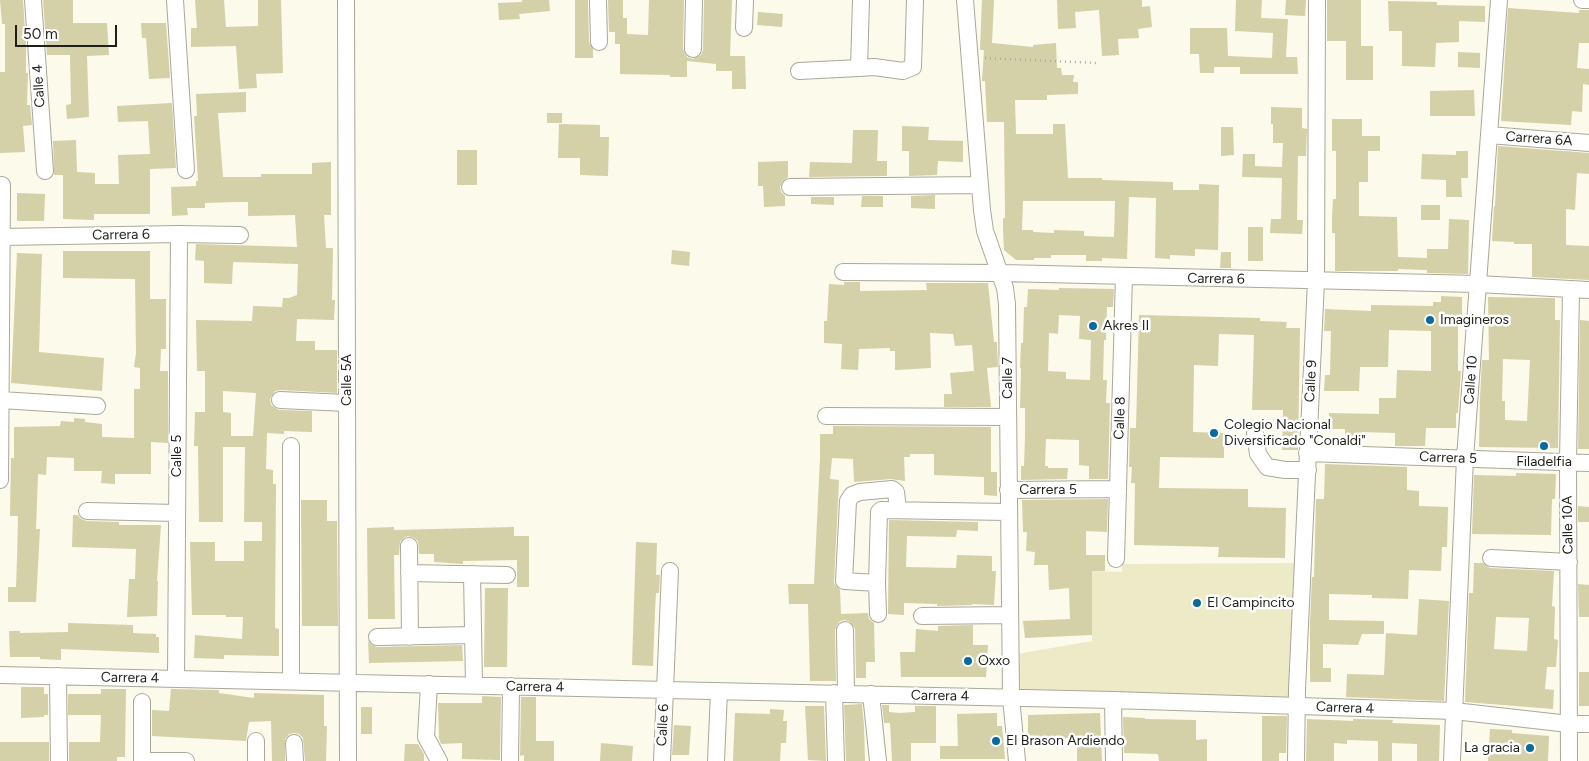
<!DOCTYPE html>
<style>
body{margin:0}
#map{position:relative;width:1589px;height:761px;overflow:hidden;background:#fbfaeb;font-family:Figtree,sans-serif}
canvas{display:block}
.scale{position:absolute;left:15px;top:25px;width:102px;height:22px;box-sizing:border-box;border:2px solid #1f1f19;border-top:0;padding-left:6px;font-size:15px;line-height:18px;white-space:nowrap;color:#1f1f19;-webkit-text-stroke:4px #fff;paint-order:stroke}
</style>
<div id="map">
<canvas width="1589" height="761"></canvas>
<div class="scale">50 m</div>
</div>
<script>
const context = document.querySelector('canvas').getContext('2d');
context.lineJoin = 'round';
function paint(path, color) {
  context.fillStyle = color;
  context.fill(path, 'evenodd');
}
function toPath(rows) {
  const path = new Path2D();
  for (const r of rows) {
    path.moveTo(r[0], r[1]);
    for (let i = 2; i < r.length; i += 2) path.lineTo(r[i], r[i + 1]);
  }
  return path;
}
function trace(path, color, width, dash) {
  context.strokeStyle = color;
  context.lineWidth = width;
  context.lineCap = dash ? 'butt' : 'round';
  context.setLineDash(dash || []);
  context.stroke(path);
}
function drawText(font, color, halo, rows, align = 'center') {
  context.font = font + ' Figtree,sans-serif';
  context.lineWidth = 5;
  context.setLineDash([]);
  context.textBaseline = 'middle';
  context.strokeStyle = halo;
  context.fillStyle = color;
  for (const [text, x, y, turn = 0] of rows) {
    context.save();
    context.translate(x, y);
    context.rotate((+turn || 0) * Math.PI / 180);
    context.textAlign = isNaN(turn) ? turn : align;
    if (halo) context.strokeText(text, 0, 0);
    context.fillText(text, 0, 0);
    context.restore();
  }
}
const green = toPath([
 [1303,563,1297,706,1011,697,1011,655,1092,641,1092,571,1122,572,1122,564]
]);
const building = toPath([
 [0,0,23,0,26,45,26,73,28,73,27,105,30,105,32,125,23,126,25,152,0,153,0,72,5,72,5,24,2,24],
 [43,0,73,0,73,23,107,23,109,55,87,56,89,117,67,119,66,105,71,104,70,55,47,55],
 [195,0,224,0,226,27,258,26,258,0,281,0,283,73,256,74,257,88,239,89,236,46,191,47,191,28,197,28],
 [522,0,549,0,550,11,519,14,520,19,499,20,498,3,522,2],
 [575,0,588,0,589,42,593,49,593,58,575,58],
 [608,0,623,0,623,18,627,18,627,34,648,35,649,0,684,0,683,49,687,57,693,59,701,55,703,50,704,0,732,0,730,56,745,56,746,89,732,89,732,71,716,71,716,64,687,61,687,77,670,77,670,75,620,74,620,44,615,44,615,32,609,32],
 [982,0,994,0,992,43,1033,47,1033,45,1056,43,1057,68,1061,68,1062,75,1074,75,1073,82,1078,82,1078,94,1047,95,1047,100,1015,100,1016,134,1053,134,1053,124,1065,124,1068,178,1102,178,1102,180,1173,182,1173,190,1199,190,1199,184,1219,185,1218,250,1195,249,1195,256,1170,255,1170,259,1155,258,1156,198,1129,197,1127,259,1102,258,1102,261,1086,261,1086,255,1051,255,1051,258,1034,258,1034,260,1016,260,1004,250,1003,230,1003,218,1005,218,1004,122,987,122,985,81,982,81,984,50,980,50],
 [1023,201,1115,201,1114,237,1084,236,1084,231,1054,230,1054,233,1033,232,1033,230,1022,230],
 [1057,0,1142,0,1142,7,1150,6,1152,27,1138,29,1139,38,1118,39,1119,55,1102,56,1099,10,1075,12,1076,28,1058,29],
 [1236,0,1262,0,1261,18,1288,19,1286,57,1297,57,1298,74,1240,74,1240,67,1214,67,1214,73,1200,73,1199,54,1190,54,1190,28,1227,28,1228,56,1272,58,1273,33,1235,31],
 [1286,0,1306,0,1305,16,1285,15],
 [1327,0,1361,0,1361,46,1373,46,1373,80,1346,80,1346,41,1327,41],
 [1388,1,1437,2,1437,5,1485,6,1485,22,1459,21,1459,42,1436,43,1435,67,1402,66,1402,31,1389,31],
 [1508,8,1579,13,1579,10,1589,10,1589,43,1579,43,1577,68,1589,69,1589,85,1583,84,1582,112,1572,111,1571,125,1501,121],
 [758,12,783,14,782,27,757,25],
 [141,23,166,23,170,78,149,79,146,38,142,38],
 [1458,52,1480,53,1480,68,1458,67],
 [1474,90,1475,116,1430,116,1430,91],
 [246,92,246,112,218,113,223,177,261,177,261,174,312,174,312,163,331,162,331,215,324,215,326,248,333,248,332,300,335,300,334,320,297,319,296,341,315,341,315,350,337,350,337,393,280,390,275,391,270,399,271,405,279,410,312,411,312,432,284,431,284,434,267,433,266,469,273,470,273,484,276,484,275,628,279,629,279,656,224,655,224,659,194,658,195,635,242,639,243,617,226,617,226,615,192,615,190,542,215,542,215,561,244,561,244,541,262,541,262,522,244,522,245,447,223,447,223,522,199,522,198,446,194,446,195,412,205,412,205,371,197,371,196,320,252,321,253,306,282,307,283,298,289,298,297,295,298,264,233,262,232,284,204,283,204,261,195,260,196,244,297,247,295,215,248,216,248,202,236,202,205,203,205,208,187,208,188,215,172,216,171,187,196,186,196,181,198,181,194,116,197,116,196,94],
 [223,391,256,393,253,436,231,436,231,413,223,412],
 [172,103,176,168,150,169,150,214,94,214,94,220,63,219,63,175,54,175,53,141,76,140,77,172,95,173,95,184,119,184,118,155,150,154,148,121,118,122,117,106],
 [1271,107,1302,108,1302,128,1307,129,1306,156,1298,156,1297,220,1303,220,1302,234,1270,233,1271,219,1281,219,1282,178,1242,177,1243,154,1255,154,1255,166,1282,167,1283,143,1273,143,1273,124,1271,124],
 [547,113,562,113,562,123,547,123],
 [1332,119,1362,119,1362,136,1380,136,1380,151,1368,151,1368,182,1359,182,1359,216,1397,217,1398,257,1427,258,1427,249,1448,249,1449,219,1469,220,1468,274,1427,273,1427,270,1398,269,1398,271,1335,271,1335,233,1332,233,1332,216,1333,199,1336,199,1336,151,1332,151],
 [559,124,600,125,600,137,609,137,608,176,580,175,580,158,558,158],
 [902,126,929,127,928,140,963,141,963,162,938,161,937,175,909,176,909,151,902,151],
 [1221,127,1233,127,1234,155,1221,156],
 [853,130,878,130,877,161,887,161,887,176,809,177,810,162,852,163],
 [1498,146,1589,153,1589,174,1577,173,1575,210,1566,209,1566,245,1589,246,1589,280,1532,277,1532,244,1514,244,1514,242,1492,241,1494,206,1495,206],
 [457,150,477,150,477,185,457,185],
 [1456,151,1468,151,1468,178,1461,178,1462,197,1446,197,1446,180,1421,179,1422,154,1456,155],
 [788,161,788,177,782,182,780,187,781,192,785,196,785,206,764,207,763,186,758,186,758,162],
 [17,193,45,194,44,221,17,221],
 [935,195,935,209,911,208,911,196],
 [862,196,883,196,883,207,861,207],
 [811,197,834,197,834,205,811,204],
 [1421,205,1440,205,1440,220,1421,220],
 [1248,227,1263,227,1263,261,1248,261],
 [672,250,690,252,689,266,671,264],
 [63,251,150,251,150,299,166,299,166,349,161,349,160,371,168,371,168,443,151,442,151,474,115,474,115,484,101,483,102,471,74,471,74,458,47,457,46,475,38,474,36,529,40,529,36,602,8,602,8,587,16,587,17,559,18,516,10,516,11,458,14,458,14,427,60,426,61,421,74,422,74,418,85,419,85,422,102,424,102,437,134,438,134,389,140,389,140,368,134,367,136,353,135,279,63,278],
 [1221,252,1231,252,1231,268,1220,268],
 [17,253,42,254,39,352,104,358,102,391,11,383],
 [844,282,860,282,860,291,927,290,926,283,988,283,994,342,997,342,997,344,998,367,987,368,991,407,944,407,944,394,952,394,950,373,974,371,972,345,955,346,953,334,930,333,931,368,895,370,895,351,890,351,890,348,859,349,858,370,841,369,842,344,824,343,824,321,827,321,829,284,844,285],
 [1059,288,1114,289,1113,307,1107,307,1106,340,1104,340,1103,380,1107,380,1106,403,1110,403,1108,479,1089,479,1089,466,1079,465,1079,440,1046,439,1045,466,1048,466,1048,468,1068,468,1067,479,1021,480,1021,466,1024,466,1025,436,1025,408,1020,408,1021,368,1020,368,1021,343,1023,343,1024,307,1027,307,1028,289,1059,290],
 [1059,315,1080,316,1079,339,1091,340,1090,380,1066,379,1066,372,1048,371,1049,333,1058,334],
 [1441,296,1462,297,1462,325,1458,325,1458,371,1461,371,1458,413,1456,413,1456,428,1426,428,1425,446,1395,446,1395,433,1362,432,1362,445,1345,444,1345,429,1329,429,1329,413,1379,414,1379,398,1396,398,1397,370,1431,371,1431,331,1389,330,1388,367,1360,367,1359,391,1324,391,1325,375,1330,375,1331,331,1324,331,1325,309,1371,311,1371,305,1433,306,1433,302,1441,302],
 [1488,297,1555,298,1555,320,1560,320,1558,448,1479,447,1480,397,1482,360,1489,360],
 [1503,359,1530,360,1527,421,1505,420,1505,401,1502,401],
 [1139,315,1260,318,1260,321,1287,322,1286,328,1300,328,1298,450,1282,450,1283,410,1252,410,1254,335,1219,334,1218,366,1194,365,1193,432,1224,433,1224,458,1160,457,1159,488,1248,489,1248,507,1286,508,1285,558,1218,557,1219,547,1134,545,1135,483,1131,483,1132,467,1129,467,1130,428,1136,428],
 [1580,320,1589,321,1589,449,1578,449],
 [833,426,991,427,991,472,997,472,997,496,984,495,984,477,934,475,934,454,910,454,910,457,904,457,905,481,891,479,854,482,853,459,832,458,830,479,839,480,834,583,840,590,841,614,868,613,869,619,874,623,875,662,866,662,866,678,856,678,855,629,850,622,845,620,840,621,837,625,835,630,836,681,810,681,808,604,789,604,788,584,814,584,820,458,820,434,833,434],
 [1325,464,1407,467,1407,490,1419,491,1419,506,1448,507,1447,547,1442,547,1441,571,1409,570,1408,599,1372,598,1372,595,1329,594,1329,620,1384,621,1384,634,1362,634,1358,645,1323,644,1323,668,1331,668,1331,682,1310,682,1310,623,1312,577,1314,577,1316,499,1324,499],
 [1516,473,1556,474,1555,499,1552,499,1551,535,1472,534,1474,475,1516,476],
 [1108,499,1107,532,1086,531,1086,555,1105,555,1105,571,1092,571,1092,635,1025,638,1023,621,1070,619,1069,588,1049,590,1048,565,1034,565,1035,552,1026,551,1027,532,1023,532,1022,500],
 [301,500,327,500,327,521,337,521,338,626,302,626],
 [1578,506,1589,507,1589,522,1578,522],
 [73,515,78,515,81,519,87,521,119,522,119,525,161,525,157,581,158,581,157,616,127,617,129,579,135,579,136,549,72,547],
 [889,520,978,522,978,531,957,530,956,537,907,536,906,567,956,568,957,555,992,556,992,571,996,571,994,605,972,604,972,605,937,606,937,604,904,603,904,615,888,614],
 [394,527,394,530,514,527,514,536,529,536,529,587,517,587,517,560,463,561,463,564,434,562,434,554,419,554,418,541,414,538,408,536,404,538,400,542,399,555,394,555,395,619,368,619,367,528],
 [636,542,657,543,656,575,660,575,659,593,656,593,655,611,653,666,632,665],
 [1474,563,1483,563,1490,568,1554,571,1552,606,1555,607,1554,639,1558,640,1556,667,1547,667,1545,689,1554,690,1553,709,1465,702,1469,593,1473,593],
 [1496,617,1529,618,1527,651,1494,649],
 [1578,584,1589,585,1589,617,1579,617],
 [485,588,508,588,507,667,484,667],
 [1419,599,1449,601,1444,701,1346,697,1347,674,1384,675,1386,633,1417,635],
 [68,623,133,625,133,633,156,634,156,637,159,637,159,653,61,649,61,660,40,659,40,657,10,657,9,631,20,631,20,633,68,632],
 [973,625,973,645,988,645,986,677,901,677,900,652,915,652,916,629,938,631,938,626],
 [368,641,372,645,377,647,462,645,463,661,369,663],
 [1579,672,1589,672,1589,706,1579,706],
 [21,687,44,687,44,694,48,694,48,715,44,715,44,717,21,718],
 [101,689,126,689,125,757,117,757,117,761,69,761,69,742,100,742,101,715,68,715,68,694,101,694],
 [171,689,219,690,219,693,254,698,254,693,324,695,324,726,327,726,326,761,305,761,303,738,299,734,294,733,289,734,285,739,285,761,272,761,271,721,249,722,246,741,152,736,152,710,169,711],
 [482,696,501,697,500,760,462,759,462,743,441,744,439,739,438,703,482,703],
 [521,697,536,697,536,741,554,741,554,761,524,761,524,755,520,756],
 [862,704,864,726,865,761,846,761,844,705],
 [882,705,889,705,889,712,900,713,915,712,915,706,936,706,936,743,911,743,911,761,892,761,890,723,884,723],
 [805,706,824,706,826,761,808,760],
 [361,707,372,707,372,734,361,734],
 [770,709,784,710,783,721,787,721,786,743,781,743,780,761,733,761,735,713,770,714],
 [997,713,997,726,1002,726,1005,759,940,759,940,746,958,746,957,714],
 [1100,713,1102,761,1077,761,1077,738,1028,739,1028,715],
 [1262,716,1287,716,1286,753,1279,753,1279,761,1262,761],
 [1123,717,1145,718,1145,719,1196,720,1196,740,1207,739,1207,761,1159,761,1158,754,1124,753],
 [1307,719,1353,721,1353,719,1393,720,1392,723,1440,725,1439,761,1417,761,1417,744,1392,743,1392,761,1378,761,1378,741,1347,740,1347,744,1334,743,1334,761,1306,761],
 [674,725,691,726,689,755,672,755],
 [1490,729,1512,730,1512,733,1549,736,1548,761,1488,761],
 [0,742,49,742,49,761,0,761],
 [601,743,633,746,632,761,600,761],
 [405,744,418,744,424,754,424,761,404,761]
]);
const path = toPath([
 [985,58,1096,63]
]);
const minor = toPath([
 [33,0,45,171],
 [175,0,186,170],
 [346,0,348,761],
 [598,0,599,42],
 [861,0,859,68,874,67,903,71,913,67,915,0],
 [965,0,982,210,985,231,1005,288,1007,304,1011,697,1017,761],
 [1582,0,1589,0],
 [744,28,745,0],
 [693,49,694,0],
 [799,71,859,68],
 [1489,135,1589,143],
 [790,187,980,185],
 [2,237,179,234,240,235],
 [843,272,1001,273,1478,284,1589,290],
 [1,400,97,406],
 [280,400,347,403],
 [826,416,1008,417],
 [1255,433,1258,454,1267,467,1285,470,1308,470],
 [291,446,291,681],
 [1307,453,1589,463],
 [0,480,2,185],
 [1008,490,1118,489],
 [87,511,177,513],
 [409,546,410,637],
 [1491,558,1569,562],
 [1116,559,1124,276],
 [409,573,507,575],
 [472,574,474,685],
 [877,583,844,581,848,501,852,495,860,492,892,489,896,492,898,510],
 [878,614,877,583,879,512,881,510,1008,512],
 [922,616,1010,615],
 [845,630,846,694],
 [377,637,473,635],
 [0,675,1113,700,1454,711,1569,724,1589,724],
 [58,676,59,761],
 [176,679,179,234],
 [429,684,426,737,439,761],
 [834,693,836,761],
 [871,694,878,761],
 [1113,700,1114,761],
 [142,702,142,761],
 [294,743,295,761],
 [142,761,186,761],
 [256,761,256,741],
 [510,761,511,686],
 [662,761,670,571],
 [716,761,719,691],
 [1296,761,1297,689,1316,281,1317,0],
 [1452,761,1465,458,1499,0],
 [1569,761,1568,462,1571,289]
]);
const markers = [
 [1430,320,5,"#086c9a"],
 [1093,326,5,"#086c9a"],
 [1214,433,5,"#086c9a"],
 [1544,446,5,"#086c9a"],
 [1197,603,5,"#086c9a"],
 [968,661,5,"#086c9a"],
 [996,741,5,"#086c9a"],
 [1530,748,5,"#086c9a"]
];
const streetNames = [
 ["Calle 4",39,86,-94],
 ["Carrera 6A",1539,139,4],
 ["Carrera 6",121,235,-1],
 ["Carrera 6",1216,279,1],
 ["Calle 7",1008,378,-90],
 ["Calle 5A",347,380,-90],
 ["Calle 10",1471,380,-86],
 ["Calle 9",1311,381,-87],
 ["Calle 8",1120,418,-88],
 ["Calle 5",177,456,-90],
 ["Carrera 5",1448,458,2],
 ["Carrera 5",1048,490],
 ["Calle 10A",1568,525,-91],
 ["Carrera 4",130,678,1],
 ["Carrera 4",535,687,1],
 ["Carrera 4",940,696,1],
 ["Carrera 4",1345,708,2],
 ["Calle 6",663,725,-87]
];
const poiNames = [
 ["Imagineros",1440,320],
 ["Akres II",1103,326],
 ["Colegio Nacional",1224,425],
 ["Diversificado \"Conaldi\"",1224,441],
 ["Filadelfia",1544,462,"center"],
 ["El Campincito",1207,603],
 ["Oxxo",978,661],
 ["El Brason Ardiendo",1006,741],
 ["La gracia",1520,748,"right"]
];
paint(green, '#edeac7');
paint(building, '#d4d0a8');
trace(minor, '#a9a89a', 18);
trace(path, '#adaca1', 2.5, [1, 4]);
trace(minor, '#fff', 16);
for (const [x, y, r, color] of markers) {
  const dot = new Path2D();
  dot.arc(x, y, r, 0, 2 * Math.PI);
  context.fillStyle = color;
  context.fill(dot);
  trace(dot, '#fff', 2);
}
drawText('14px', '#1f1f19', '#fff', streetNames);
drawText('14px', '#1f1f19', '#fff', poiNames, 'left');
</script>
